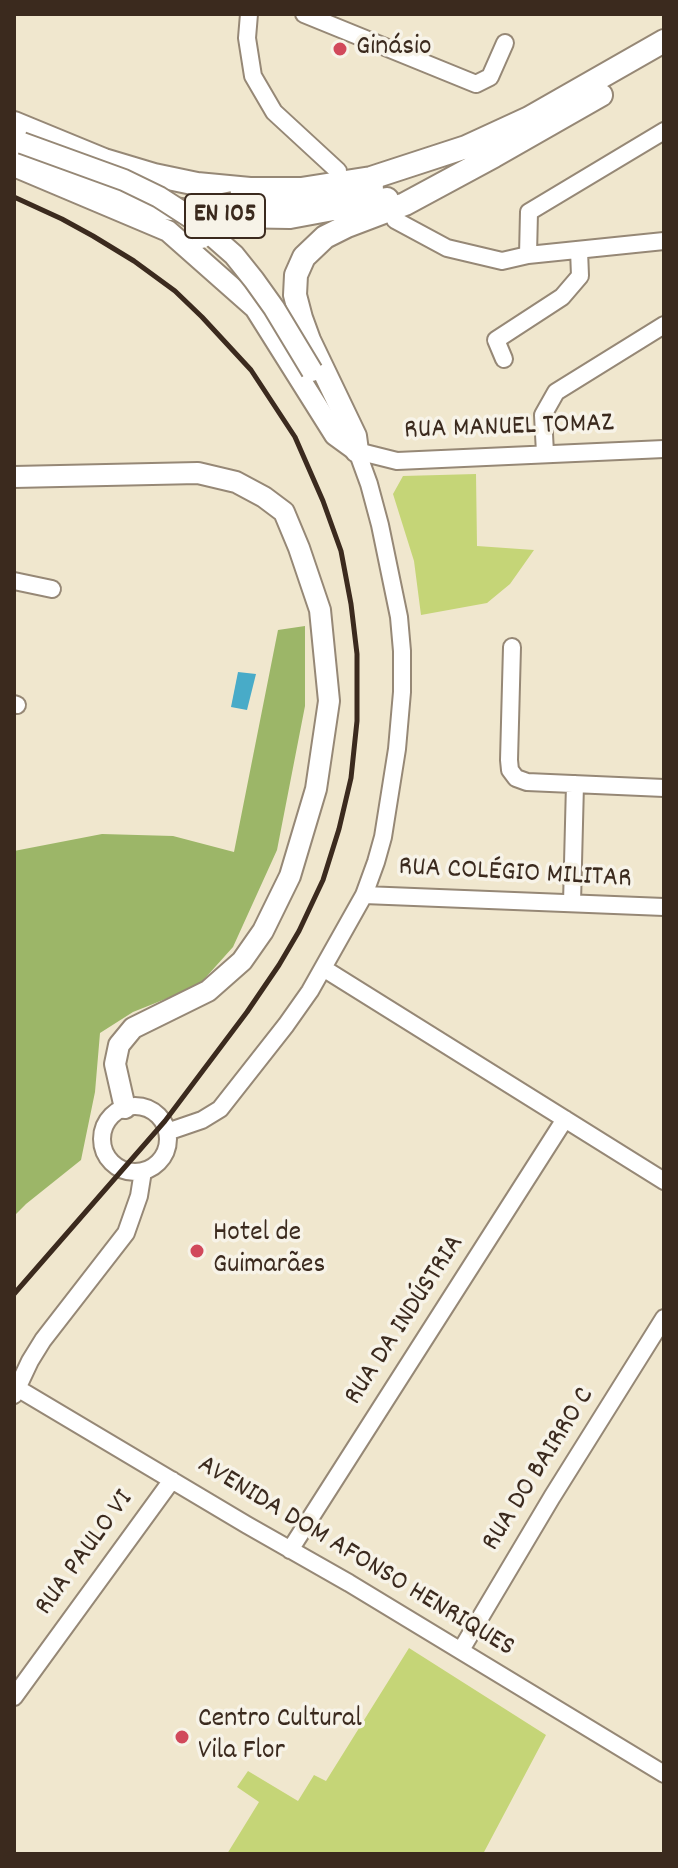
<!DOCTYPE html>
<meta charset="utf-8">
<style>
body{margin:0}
#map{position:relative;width:678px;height:1868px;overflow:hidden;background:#f0e7ce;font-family:Dekko,sans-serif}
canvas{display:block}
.frame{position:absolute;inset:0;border:16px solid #3b2a1e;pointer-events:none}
</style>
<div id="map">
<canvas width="678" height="1868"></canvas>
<div class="frame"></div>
</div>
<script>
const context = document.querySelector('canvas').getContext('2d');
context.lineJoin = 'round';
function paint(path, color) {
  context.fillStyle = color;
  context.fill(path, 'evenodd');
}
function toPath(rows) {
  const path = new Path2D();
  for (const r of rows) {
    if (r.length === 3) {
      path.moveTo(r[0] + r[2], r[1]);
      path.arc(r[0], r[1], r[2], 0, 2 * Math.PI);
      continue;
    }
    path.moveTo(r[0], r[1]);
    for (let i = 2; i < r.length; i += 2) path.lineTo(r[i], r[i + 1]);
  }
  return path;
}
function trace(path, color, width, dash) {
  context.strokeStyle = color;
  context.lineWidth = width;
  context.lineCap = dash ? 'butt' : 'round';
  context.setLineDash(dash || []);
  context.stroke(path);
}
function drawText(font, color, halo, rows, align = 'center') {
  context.font = font + ' Dekko,sans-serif';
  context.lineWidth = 7;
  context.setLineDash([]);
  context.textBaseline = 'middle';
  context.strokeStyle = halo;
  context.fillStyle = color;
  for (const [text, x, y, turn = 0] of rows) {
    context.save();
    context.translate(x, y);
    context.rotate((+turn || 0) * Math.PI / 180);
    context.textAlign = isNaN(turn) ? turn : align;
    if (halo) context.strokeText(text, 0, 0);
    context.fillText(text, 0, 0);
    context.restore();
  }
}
const green = toPath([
 [476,474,477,546,534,550,510,584,487,603,421,615,414,561,393,494,403,476],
 [409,1648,546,1735,483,1854,227,1854,259,1802,237,1787,248,1771,298,1801,314,1775,326,1781]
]);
const forest = toPath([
 [305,626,305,706,277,850,233,947,198,986,133,1012,100,1033,95,1092,81,1160,26,1204,14,1216,14,851,102,834,173,836,234,852,278,630]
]);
const water = toPath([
 [238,672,256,674,247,710,231,707]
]);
const minor = toPath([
 [249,14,247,38,253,76,274,112,338,171],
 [304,14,476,84,490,77,505,43],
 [395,220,447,248,502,261,528,255,664,241],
 [528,255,529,212,664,131],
 [504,359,496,340,562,297,580,276,579,250],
 [357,451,397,461,664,449],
 [545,453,543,415,556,392,664,325],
 [14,581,52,589],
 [512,647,509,760,510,770,516,778,527,782,664,788],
 [14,704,17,705],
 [364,895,664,907],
 [572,903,575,784],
 [323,968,664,1181],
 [135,1139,33],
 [167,1132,202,1120,220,1109,286,1025,310,991,364,895,376,862,383,837,397,749,402,692,402,651,399,617,380,525,369,484,357,451],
 [17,1388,247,1525,349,1583,664,1774],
 [14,1395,30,1361,43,1340,126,1233,139,1196,143,1171],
 [290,1550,565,1119],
 [461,1650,552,1497,664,1318],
 [14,1697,172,1480]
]);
const major = toPath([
 [14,166,168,231,254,307],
 [233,203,310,199,339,195,373,187],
 [247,295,335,435,357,451],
 [14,477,198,473,236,482,264,497,284,512,299,548,320,610,329,701,316,789,290,876,263,931,242,961,208,991,133,1028,119,1045,115,1064,125,1108]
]);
const highway = toPath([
 [14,123,104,160,154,175,197,184,250,189,301,189,371,178,466,147,529,118,664,41],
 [14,153,96,189,165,208,228,216,290,217,387,199],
 [357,451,355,436,309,340,301,318,295,295,296,275,304,257,325,237,347,226,405,204,494,156,601,95]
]);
const rail = toPath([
 [14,197,62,219,93,236,134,261,175,291,202,317,251,370,295,437,323,501,341,551,351,604,357,654,357,721,351,778,339,829,323,880,299,931,279,965,247,1012,165,1121,14,1294]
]);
const majorBridge = toPath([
 [22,143,124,180,159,197,193,219,234,255,254,280,274,308,312,371],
 [202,238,202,230,208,216,223,205,233,203]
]);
const markers = [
 [340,49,8,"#d1495b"],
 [197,1251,8,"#d1495b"],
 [182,1737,8,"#d1495b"]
];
const shields = [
 [225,216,80]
];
const shieldNames = [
 ["EN 105",225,216]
];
const poiNames = [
 ["Ginásio",356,49],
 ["Hotel de",213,1235],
 ["Guimarães",213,1267],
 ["Centro Cultural",198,1721],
 ["Vila Flor",198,1753]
];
const streetNames = [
 ["RUA MANUEL TOMAZ",509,429,-2],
 ["RUA COLÉGIO MILITAR",515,875,3],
 ["RUA DA INDÚSTRIA",406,1321,-57],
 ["RUA DO BAIRRO C",540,1470,-58],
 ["RUA PAULO VI",86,1554,-54],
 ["AVENIDA DOM AFONSO HENRIQUES",355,1558,31]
];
paint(green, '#c5d577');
paint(forest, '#9cb668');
paint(water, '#48abc8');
trace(minor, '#968876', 20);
trace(major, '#968876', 24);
trace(highway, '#968876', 26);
trace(minor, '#fff', 16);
trace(major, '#fff', 20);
trace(highway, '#fff', 22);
trace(rail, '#3b2a1e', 5);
trace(majorBridge, '#968876', 24, []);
trace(majorBridge, '#fff', 20);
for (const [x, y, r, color] of markers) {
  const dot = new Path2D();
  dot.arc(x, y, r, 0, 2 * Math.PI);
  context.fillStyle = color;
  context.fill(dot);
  trace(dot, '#f7f3e8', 3);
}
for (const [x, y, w] of shields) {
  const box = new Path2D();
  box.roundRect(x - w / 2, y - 22, w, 44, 6);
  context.fillStyle = '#f7f3e8';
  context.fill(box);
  trace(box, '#3b2a1e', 2);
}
drawText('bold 26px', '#3b2a1e', null, shieldNames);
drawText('28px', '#3b2a1e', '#f7f3e8', poiNames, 'left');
drawText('28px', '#3b2a1e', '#f7f3e8', streetNames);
</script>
